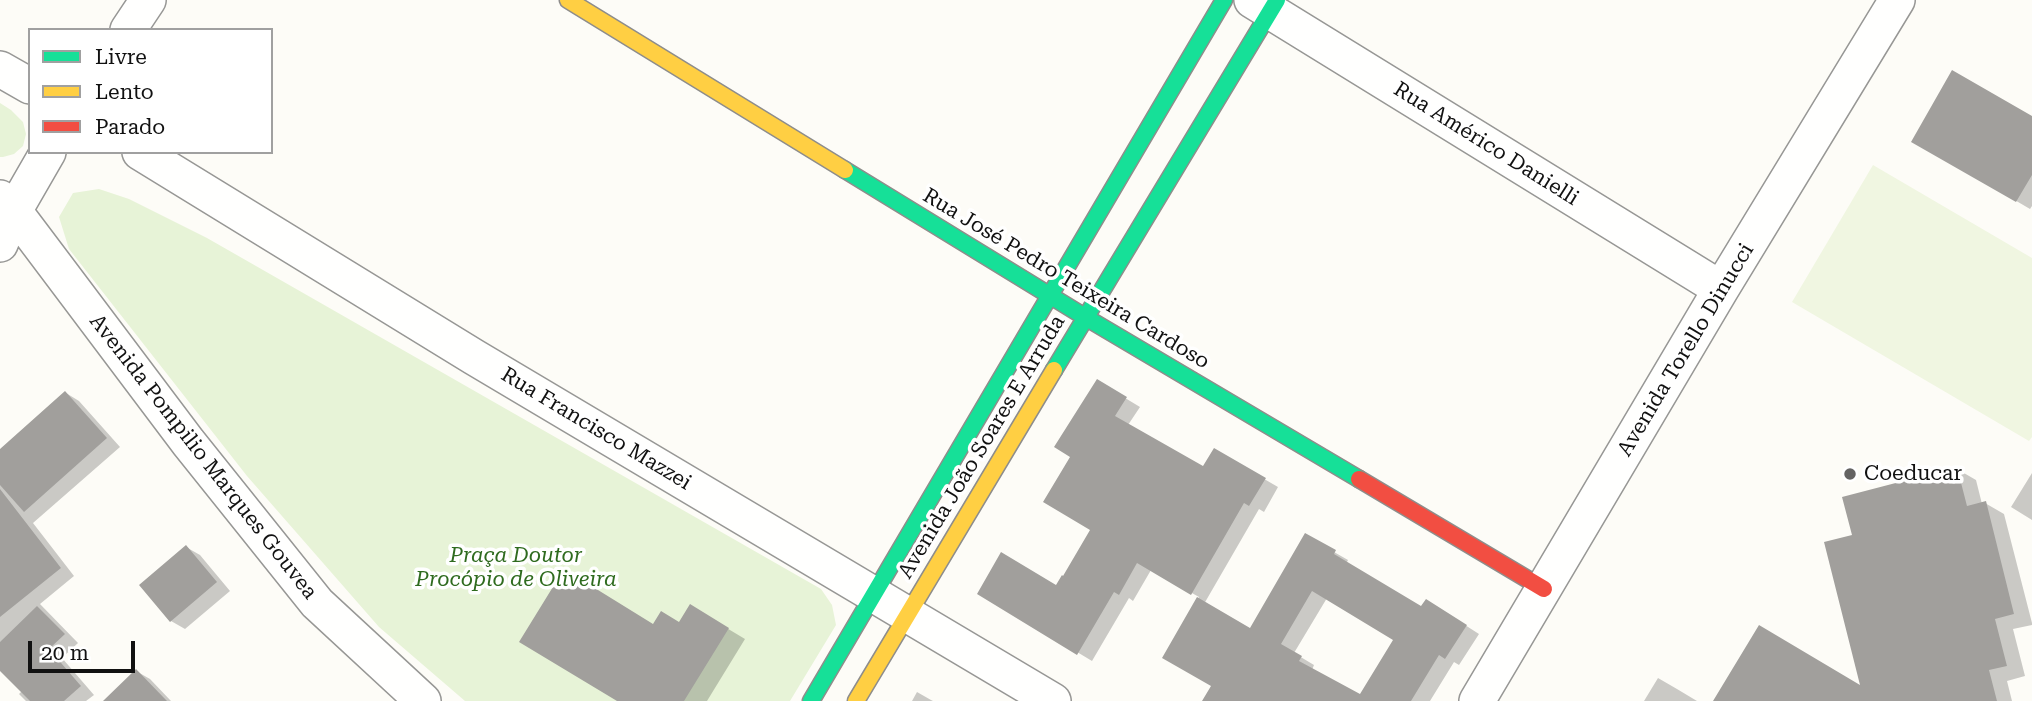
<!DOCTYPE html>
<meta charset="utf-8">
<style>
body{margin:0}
#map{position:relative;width:2032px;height:701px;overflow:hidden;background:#fdfcf7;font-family:"Roboto Serif",serif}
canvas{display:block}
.legend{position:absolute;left:28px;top:28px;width:245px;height:126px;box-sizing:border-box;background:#fff;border:2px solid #a0a0a0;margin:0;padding:9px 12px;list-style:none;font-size:21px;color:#111}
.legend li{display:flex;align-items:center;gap:14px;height:35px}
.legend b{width:35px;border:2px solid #a0a0a0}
.scale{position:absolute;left:28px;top:641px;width:107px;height:32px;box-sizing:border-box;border:4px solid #111;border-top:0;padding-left:9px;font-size:21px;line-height:24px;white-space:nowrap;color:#111;-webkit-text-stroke:5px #fff;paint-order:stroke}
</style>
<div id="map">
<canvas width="2032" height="701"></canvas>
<ul class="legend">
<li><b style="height:9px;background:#16e098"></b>Livre</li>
<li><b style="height:9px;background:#ffcf43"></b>Lento</li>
<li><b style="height:9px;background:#f24e42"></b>Parado</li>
</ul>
<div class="scale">20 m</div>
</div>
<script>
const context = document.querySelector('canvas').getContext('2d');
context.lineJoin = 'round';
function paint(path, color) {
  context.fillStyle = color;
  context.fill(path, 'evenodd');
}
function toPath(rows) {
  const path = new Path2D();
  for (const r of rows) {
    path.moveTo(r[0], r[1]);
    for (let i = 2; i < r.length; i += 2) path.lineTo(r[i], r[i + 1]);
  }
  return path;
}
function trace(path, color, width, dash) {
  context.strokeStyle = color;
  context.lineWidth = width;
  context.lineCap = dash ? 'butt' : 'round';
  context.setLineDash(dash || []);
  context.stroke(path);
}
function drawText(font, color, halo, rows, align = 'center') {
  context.font = font + ' "Roboto Serif",serif';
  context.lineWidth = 7;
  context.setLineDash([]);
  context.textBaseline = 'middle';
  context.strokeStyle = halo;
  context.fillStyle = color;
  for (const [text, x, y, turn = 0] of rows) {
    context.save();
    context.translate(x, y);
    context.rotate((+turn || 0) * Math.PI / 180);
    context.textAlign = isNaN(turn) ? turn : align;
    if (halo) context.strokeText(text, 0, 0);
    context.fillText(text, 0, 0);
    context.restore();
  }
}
const green = toPath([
 [0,103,11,110,23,122,26,134,23,146,14,154,3,157,0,157],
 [99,189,129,199,207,238,821,589,832,605,836,625,790,701,465,701,379,627,247,476,69,249,59,217,73,193]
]);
const pitch = toPath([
 [1873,165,2032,258,2032,437,2029,441,1792,302]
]);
const shadow = toPath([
 [2032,118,2032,206,2030,209,1914,141],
 [1097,381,1140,407,1128,425,1204,468,1214,450,1278,487,1264,512,1259,509,1204,604,1251,630,1306,536,1348,560,1346,564,1422,608,1440,609,1479,634,1459,665,1454,662,1430,701,1205,701,1214,685,1165,657,1199,597,1151,570,1133,601,1129,598,1092,661,979,593,1057,588,1092,529,1072,456],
 [1327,598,1395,639,1360,697,1312,670,1314,665,1294,653],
 [66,393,79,401,120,447,33,523,74,576,40,604,78,643,62,658,94,695,86,701,26,701,19,694,22,691,0,668,0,452],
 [1957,469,1976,480,1982,504,1985,503,2004,514,2032,623,2032,625,2013,629,2025,676,2007,681,2012,701,1715,701,1862,689,1854,536],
 [2032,473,2032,520,2011,507],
 [186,547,200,555,230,591,185,629,171,621],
 [690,606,745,639,707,701,619,701,654,626,680,624],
 [136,671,150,679,171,701,109,701],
 [1658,678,1677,689,1697,701,1644,701],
 [917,692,931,700,933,701,912,701]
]);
const building = toPath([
 [1952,70,2032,116,2032,175,2016,202,1911,142],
 [1097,379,1127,397,1115,416,1203,466,1214,448,1266,478,1249,506,1244,503,1191,595,1137,563,1119,595,1114,592,1077,655,977,594,1001,552,1056,585,1062,575,1063,576,1090,530,1043,502,1070,457,1054,447],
 [65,391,107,438,24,512,0,485,0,449],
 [1957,467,1967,506,1986,501,2014,614,1995,619,2007,666,1989,670,1997,701,1713,701,1759,625,1860,685,1824,542,1852,535,1842,497],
 [0,489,61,568,0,617],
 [1305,533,1336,550,1334,554,1421,606,1426,599,1467,625,1445,659,1439,655,1411,701,1202,701,1211,686,1162,658,1197,597,1250,628],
 [1312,591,1393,640,1360,694,1299,661,1302,656,1281,644],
 [186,545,217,582,170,622,139,585],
 [564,569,653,624,661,611,679,622,690,604,729,628,684,701,617,701,519,642],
 [37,606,65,634,49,649,81,686,64,701,30,701,0,671,0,642],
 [136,669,167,701,103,701]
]);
const street = toPath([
 [1252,0,1721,289],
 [128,30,148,0],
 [0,69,30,86],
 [140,152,474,357,1053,701],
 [0,198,14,211,188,442,317,603,423,701],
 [0,244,14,211,48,152],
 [1477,701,1721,289,1897,0]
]);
const fast = toPath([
 [845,170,1085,317,1359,479],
 [1054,370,1277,0],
 [811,701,1224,0]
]);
const slow = toPath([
 [568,0,845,170],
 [856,701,1054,370]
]);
const jam = toPath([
 [1359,479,1544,589]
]);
const markers = [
 [1850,474,7,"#646362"]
];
const streetNames = [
 ["Rua Américo Danielli",1486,144,32],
 ["Rua José Pedro Teixeira Cardoso",1066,279,31],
 ["Avenida Torello Dinucci",1686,350,-59],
 ["Rua Francisco Mazzei",596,429,31],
 ["Avenida João Soares E Arruda",982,447,-59],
 ["Avenida Pompilio Marques Gouvea",203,457,52]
];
const poiNames = [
 ["Coeducar",1864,474]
];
const parkNames = [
 ["Praça Doutor",516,556],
 ["Procópio de Oliveira",516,580]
];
paint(green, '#e7f3d7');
paint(pitch, '#f0f6e1');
paint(shadow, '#0003');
paint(building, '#a19f9c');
trace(street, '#979795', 38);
trace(fast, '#8e8d8b', 19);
trace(slow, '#8e8d8b', 19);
trace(jam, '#8e8d8b', 19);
trace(street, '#fffffe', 35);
trace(fast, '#16e098', 16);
trace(slow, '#ffcf43', 16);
trace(jam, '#f24e42', 16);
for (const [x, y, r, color] of markers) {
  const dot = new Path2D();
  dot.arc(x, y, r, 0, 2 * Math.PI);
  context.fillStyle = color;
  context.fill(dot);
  trace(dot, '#fff', 2.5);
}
drawText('21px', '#111', '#fff', streetNames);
drawText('21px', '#111', '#fff', poiNames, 'left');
drawText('italic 21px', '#2f6b1f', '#fff', parkNames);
</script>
